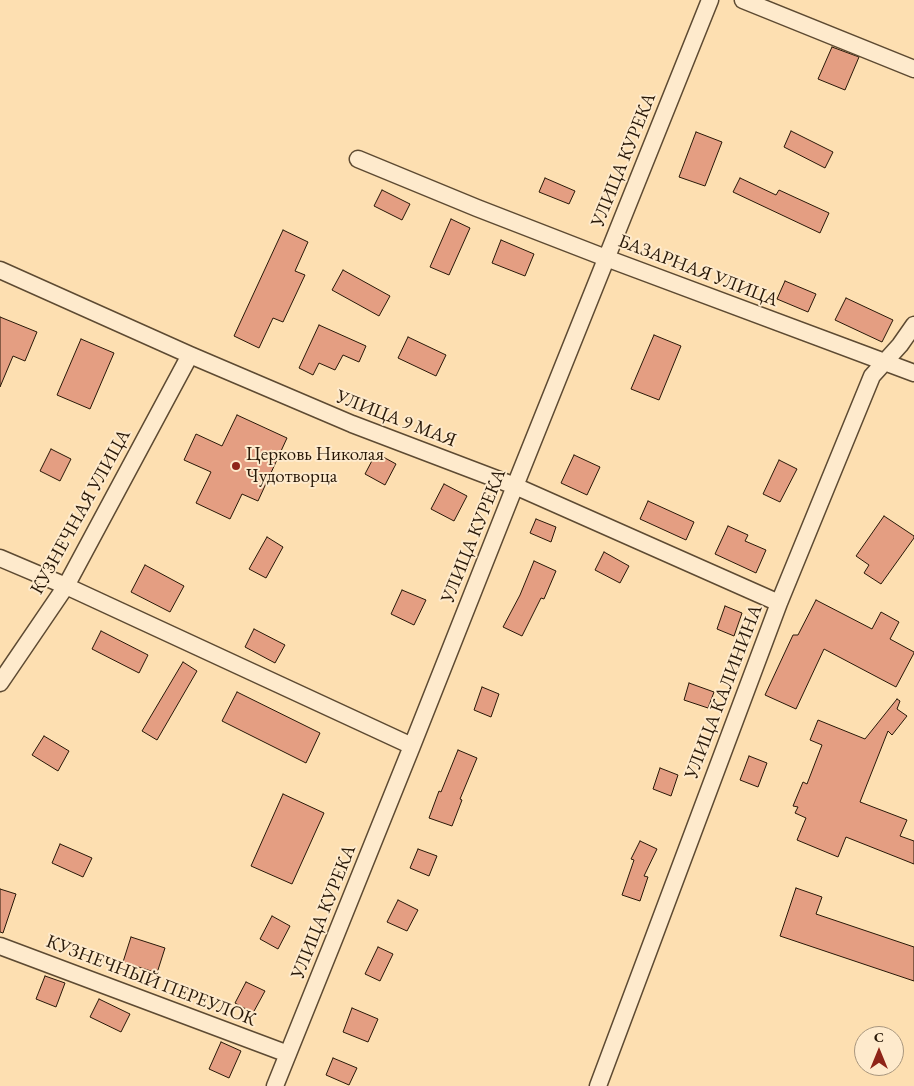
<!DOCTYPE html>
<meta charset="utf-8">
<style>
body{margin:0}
#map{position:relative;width:914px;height:1086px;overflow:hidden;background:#fddfb1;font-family:"EB Garamond",serif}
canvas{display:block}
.north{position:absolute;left:854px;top:1026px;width:50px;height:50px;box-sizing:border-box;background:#feeacc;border:1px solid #a8967e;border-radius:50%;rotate:0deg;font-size:14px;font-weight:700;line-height:20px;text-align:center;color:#281808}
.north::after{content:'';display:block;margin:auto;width:18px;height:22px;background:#8f2418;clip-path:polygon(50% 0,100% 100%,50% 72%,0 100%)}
</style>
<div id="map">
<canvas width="914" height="1086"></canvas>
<div class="north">С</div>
</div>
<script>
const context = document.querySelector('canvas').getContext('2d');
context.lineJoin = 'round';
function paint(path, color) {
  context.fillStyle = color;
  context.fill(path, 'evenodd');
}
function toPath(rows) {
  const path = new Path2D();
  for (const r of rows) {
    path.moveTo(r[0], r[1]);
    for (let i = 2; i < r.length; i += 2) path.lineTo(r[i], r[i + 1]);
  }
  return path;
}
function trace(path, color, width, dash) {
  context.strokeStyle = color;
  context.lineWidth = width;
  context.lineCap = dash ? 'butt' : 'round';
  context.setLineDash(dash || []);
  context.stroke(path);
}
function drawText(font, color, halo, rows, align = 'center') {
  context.font = font + ' "EB Garamond",serif';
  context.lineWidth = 4;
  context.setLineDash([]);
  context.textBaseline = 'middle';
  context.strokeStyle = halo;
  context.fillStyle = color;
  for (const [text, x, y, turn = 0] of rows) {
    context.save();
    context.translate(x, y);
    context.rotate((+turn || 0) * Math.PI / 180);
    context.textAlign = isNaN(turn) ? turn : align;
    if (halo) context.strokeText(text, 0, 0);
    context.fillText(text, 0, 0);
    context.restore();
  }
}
const building = toPath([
 [832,47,859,57,845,90,818,79,832,47],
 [791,131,833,152,825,168,784,147,791,131],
 [696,132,722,142,705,186,679,177,696,132],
 [545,178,575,191,569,204,539,192,545,178],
 [740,178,776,195,779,190,829,213,820,233,733,192,740,178],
 [382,190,410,204,402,220,374,206,382,190],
 [451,219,470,228,449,275,430,267,451,219],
 [283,230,308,242,295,271,305,275,283,322,273,318,259,348,234,336,283,230],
 [501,240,534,254,525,276,492,263,501,240],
 [343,270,390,296,379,316,332,290,343,270],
 [785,281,816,294,808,312,777,299,785,281],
 [846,298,893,320,882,342,835,320,846,298],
 [0,317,37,332,25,361,13,356,0,387,0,317],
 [319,325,366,346,359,362,343,355,335,370,319,363,313,375,299,368,319,325],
 [654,335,681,346,659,400,631,389,654,335],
 [408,337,446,355,436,376,398,358,408,337],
 [81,339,114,353,90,409,57,395,81,339],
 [237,415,287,438,258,501,242,494,230,519,196,503,211,472,184,460,196,434,222,446,237,415],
 [51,449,71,459,60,481,40,471,51,449],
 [376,453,396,464,385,485,365,474,376,453],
 [574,455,600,467,587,495,561,483,574,455],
 [779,460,797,469,780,502,763,494,779,460],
 [444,484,467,496,454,521,431,509,444,484],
 [648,501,694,522,686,540,640,519,648,501],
 [884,516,914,536,914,538,881,584,864,573,869,565,856,556,884,516],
 [536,519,556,527,551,542,530,533,536,519],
 [728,526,748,535,745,541,766,550,756,573,715,554,728,526],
 [267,537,283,547,266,578,249,569,267,537],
 [604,552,629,566,620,583,595,570,604,552],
 [534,561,556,571,544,599,541,598,522,636,503,627,520,595,534,561],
 [145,565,184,586,170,612,131,592,145,565],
 [402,590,426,600,414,625,391,614,402,590],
 [816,600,872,629,881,612,899,622,890,639,914,652,914,653,896,687,824,649,796,709,765,695,793,635,798,635,816,600],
 [725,606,742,613,734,636,717,629,725,606],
 [254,629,285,645,275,663,245,647,254,629],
 [101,631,148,655,139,673,92,649,101,631],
 [183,662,197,671,157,740,142,731,183,662],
 [689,683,714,692,708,708,684,700,689,683],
 [482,687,499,694,491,717,474,710,482,687],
 [237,692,320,733,306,763,222,721,237,692],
 [897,699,900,701,897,709,907,716,892,735,888,731,860,802,907,820,900,836,914,841,914,864,846,837,838,857,797,840,806,818,795,813,798,807,793,806,803,782,807,784,822,745,810,740,818,720,865,739,897,699],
 [44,736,69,751,58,771,32,755,44,736],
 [458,750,477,758,460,799,462,800,452,826,429,818,439,791,441,792,458,750],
 [749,756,767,763,758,787,740,780,749,756],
 [660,768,678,775,671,796,653,789,660,768],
 [283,794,324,813,292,884,251,866,283,794],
 [640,841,657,849,644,876,648,877,640,901,622,895,634,860,631,859,640,841],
 [60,844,92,858,83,877,52,863,60,844],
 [418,849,437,856,429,876,410,868,418,849],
 [796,888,822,897,816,914,914,947,914,981,780,936,796,888],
 [0,889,16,894,3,933,0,932,0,889],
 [398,900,418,910,407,931,387,922,398,900],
 [272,916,290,926,278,949,260,939,272,916],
 [131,937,165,948,157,973,123,962,131,937],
 [378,947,393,954,380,981,365,974,378,947],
 [45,976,65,983,56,1007,36,999,45,976],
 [246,982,265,991,253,1013,235,1003,246,982],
 [99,999,130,1014,121,1032,90,1017,99,999],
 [352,1008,378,1019,368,1042,343,1032,352,1008],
 [221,1042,241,1051,229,1078,209,1069,221,1042],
 [333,1058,357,1068,349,1085,326,1075,333,1058]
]);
const minor = toPath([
 [743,0,914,69],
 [358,159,477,208,606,258,914,373],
 [0,270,190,355,352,424,515,486,779,603],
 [0,558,66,586,412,746],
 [0,683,66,586,190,355],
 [0,946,288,1054],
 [275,1086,412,746,515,486,710,0],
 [598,1086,779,603,872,376,900,345,914,325]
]);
const markers = [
 [236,466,5,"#8f2418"]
];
const streetNames = [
 ["УЛИЦА КУРЕКА",624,160,-68],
 ["БАЗАРНАЯ УЛИЦА",698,271,21],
 ["УЛИЦА 9 МАЯ",396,419,21],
 ["КУЗНЕЧНАЯ УЛИЦА",81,512,-61],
 ["УЛИЦА КУРЕКА",474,536,-68],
 ["УЛИЦА КАЛИНИНА",724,692,-69],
 ["УЛИЦА КУРЕКА",324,912,-68],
 ["КУЗНЕЧНЫЙ ПЕРЕУЛОК",151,981,21]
];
const poiNames = [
 ["Церковь Николая",246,455],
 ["Чудотворца",246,477]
];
paint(building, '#e49e82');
trace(building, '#281808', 1);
trace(minor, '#5d4a32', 19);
trace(minor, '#feeacc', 16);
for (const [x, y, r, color] of markers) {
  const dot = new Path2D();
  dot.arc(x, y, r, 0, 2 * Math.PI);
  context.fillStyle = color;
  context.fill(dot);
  trace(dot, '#feeacc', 2);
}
drawText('19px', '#281808', '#feeacc', streetNames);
drawText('19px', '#281808', '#feeacc', poiNames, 'left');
</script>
